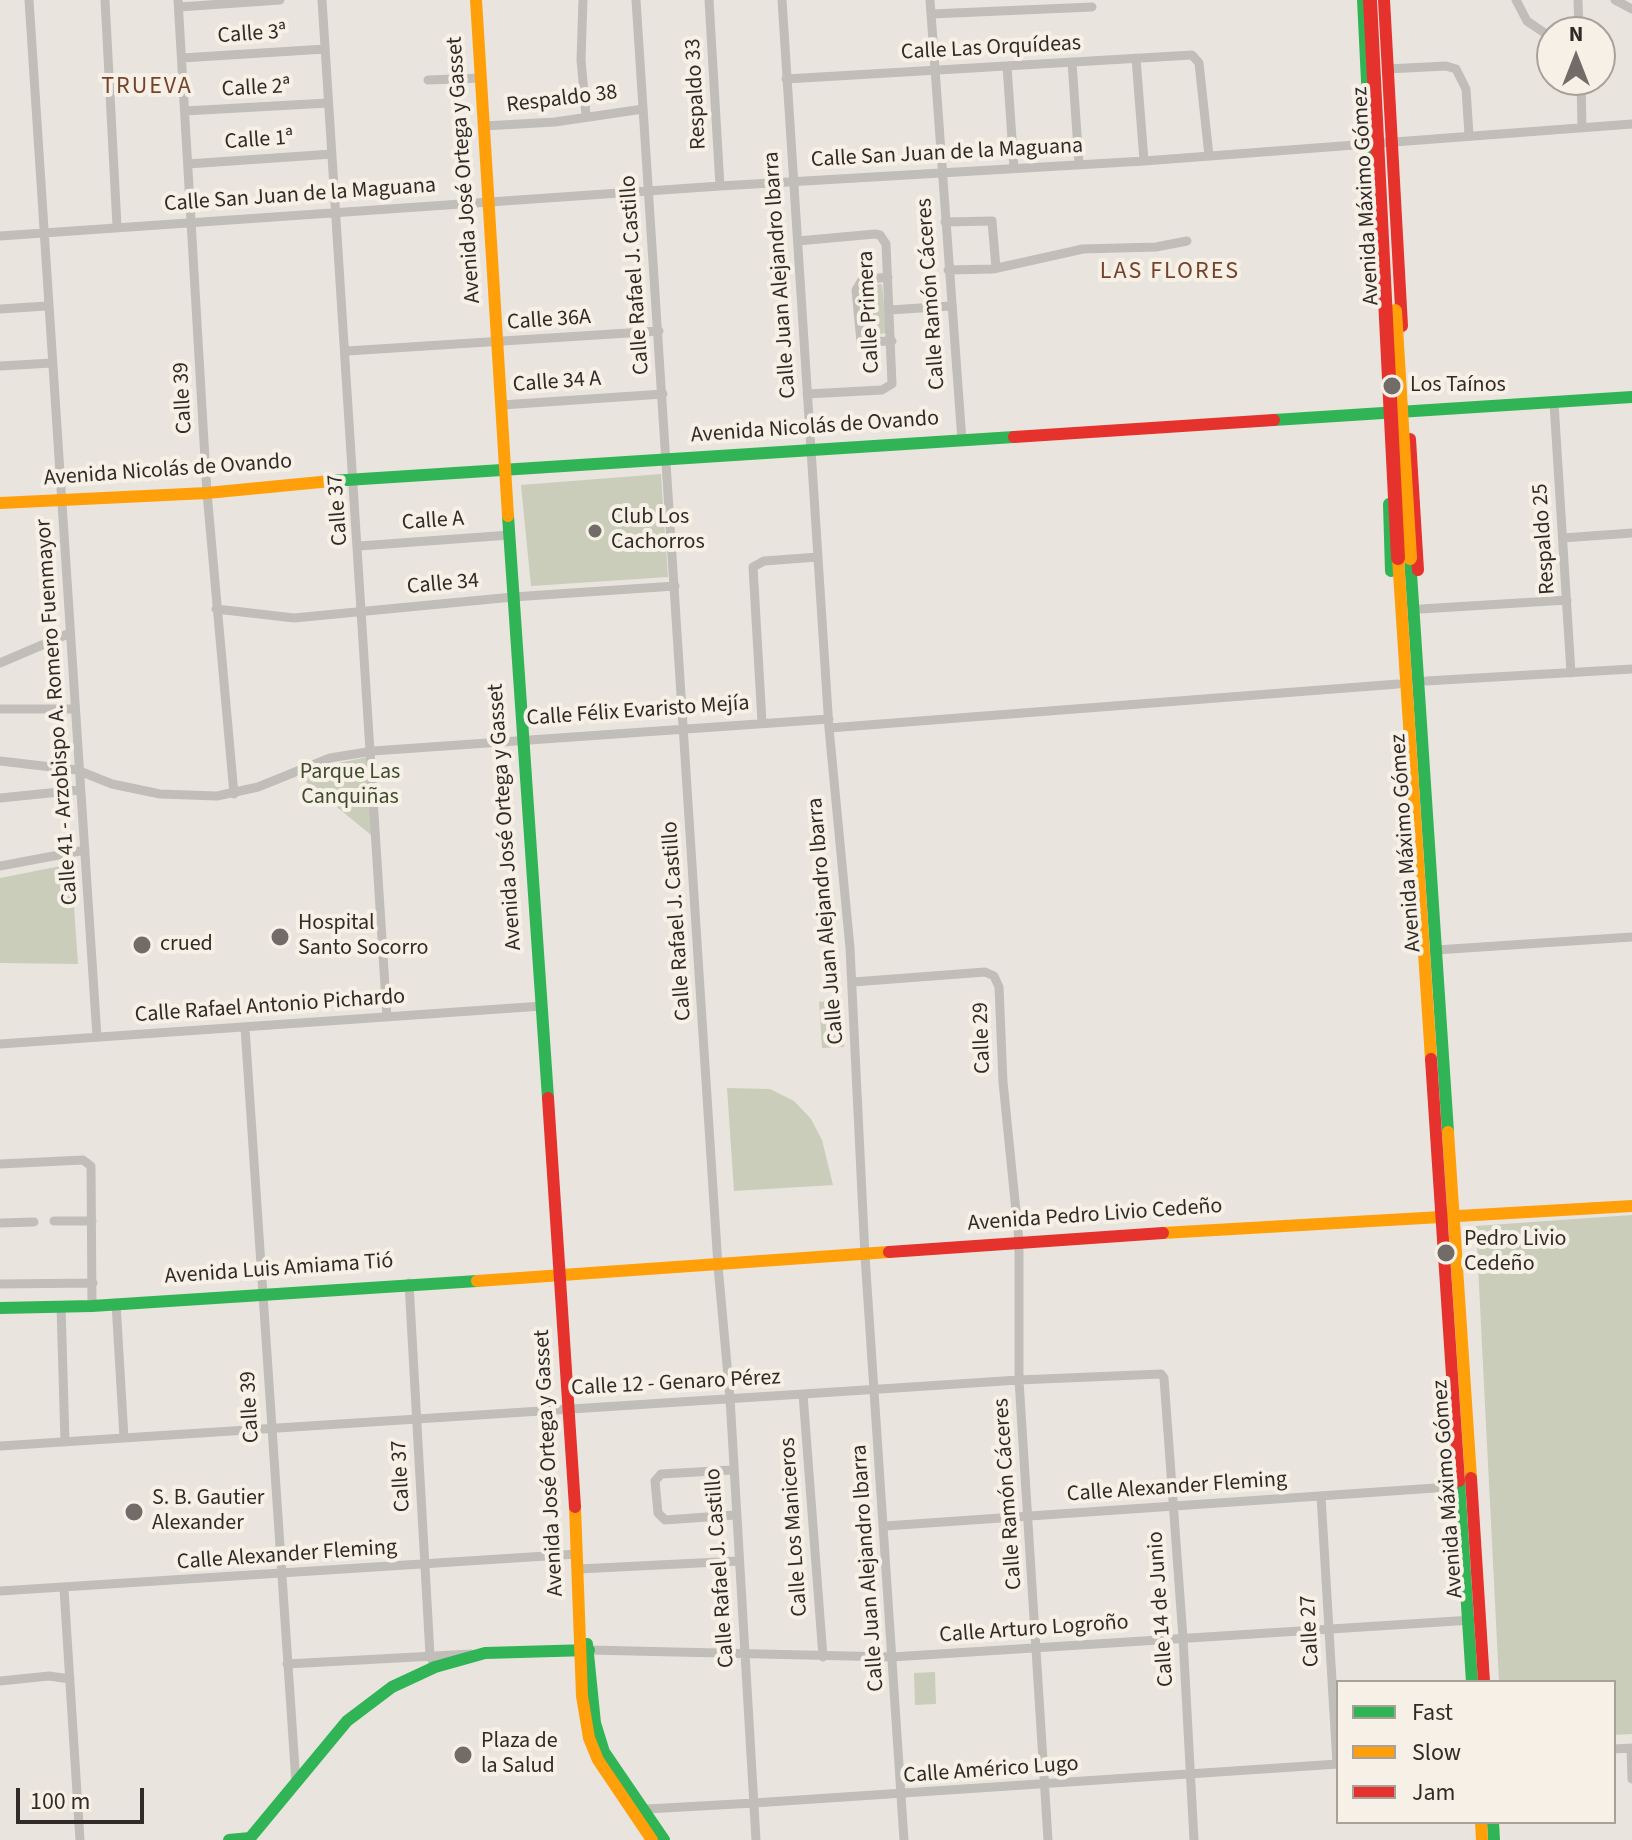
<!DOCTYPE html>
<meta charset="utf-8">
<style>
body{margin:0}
#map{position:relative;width:1632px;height:1840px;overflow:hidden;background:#e9e5de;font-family:"Source Sans 3",sans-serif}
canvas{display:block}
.legend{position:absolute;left:1336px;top:1680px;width:280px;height:144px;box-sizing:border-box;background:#f6f0e6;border:2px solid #a7a19a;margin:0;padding:10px 14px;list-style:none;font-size:24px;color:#312b27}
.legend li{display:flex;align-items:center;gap:16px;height:40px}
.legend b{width:40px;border:2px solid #a7a19a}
.north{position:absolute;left:1536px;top:16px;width:80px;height:80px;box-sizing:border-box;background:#f6f0e6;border:2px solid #a7a19a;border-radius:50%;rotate:0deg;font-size:22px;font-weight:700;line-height:32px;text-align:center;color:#312b27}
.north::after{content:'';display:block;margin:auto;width:28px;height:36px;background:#716c67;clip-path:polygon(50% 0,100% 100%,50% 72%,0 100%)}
.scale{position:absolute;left:16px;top:1788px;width:128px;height:36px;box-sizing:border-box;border:4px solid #312b27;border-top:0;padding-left:10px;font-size:24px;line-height:28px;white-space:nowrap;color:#312b27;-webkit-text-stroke:6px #f6f0e6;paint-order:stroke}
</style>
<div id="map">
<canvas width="1632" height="1840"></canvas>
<ul class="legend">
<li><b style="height:10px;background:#30b455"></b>Fast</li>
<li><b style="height:10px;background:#ff9f0a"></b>Slow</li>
<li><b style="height:10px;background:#e5322d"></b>Jam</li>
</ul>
<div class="north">N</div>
<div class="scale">100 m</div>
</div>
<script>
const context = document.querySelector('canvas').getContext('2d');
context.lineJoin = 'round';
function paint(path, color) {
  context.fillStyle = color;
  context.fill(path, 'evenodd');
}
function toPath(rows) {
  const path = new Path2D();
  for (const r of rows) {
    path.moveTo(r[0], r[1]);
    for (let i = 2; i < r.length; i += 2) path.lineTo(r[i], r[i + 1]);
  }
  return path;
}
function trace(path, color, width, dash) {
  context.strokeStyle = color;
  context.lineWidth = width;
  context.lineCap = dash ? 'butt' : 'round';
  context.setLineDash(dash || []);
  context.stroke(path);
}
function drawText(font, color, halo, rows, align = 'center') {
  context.font = font + ' "Source Sans 3",sans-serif';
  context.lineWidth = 8;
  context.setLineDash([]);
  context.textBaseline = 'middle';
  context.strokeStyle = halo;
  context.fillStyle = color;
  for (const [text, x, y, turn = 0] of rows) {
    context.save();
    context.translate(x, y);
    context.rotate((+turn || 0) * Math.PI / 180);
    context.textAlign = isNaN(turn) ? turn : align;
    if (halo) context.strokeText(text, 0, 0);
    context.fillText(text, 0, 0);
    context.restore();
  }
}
const green = toPath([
 [882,284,887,333,865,336,862,286],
 [661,474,668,577,531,586,521,485],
 [373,756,376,839,300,777,318,767],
 [71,864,78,964,0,963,0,878],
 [841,1000,844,1047,822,1048,819,1002],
 [727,1088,770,1089,794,1101,811,1119,822,1140,833,1185,734,1191],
 [1632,1215,1632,1734,1614,1735,1614,1682,1499,1682,1476,1226],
 [935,1672,936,1704,915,1705,914,1673]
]);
const street = toPath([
 [29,0,97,1037],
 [105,0,117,226],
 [178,0,207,493,234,794],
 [322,0,387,1017],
 [583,0,581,60,586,115],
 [636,0,718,1266,730,1398,756,1840],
 [709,0,720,186],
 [782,0,829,728,850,948,865,1256,904,1840],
 [930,0,962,441],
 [1516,0,1527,21,1552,38],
 [1578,0,1579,32],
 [1615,0,1632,9],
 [179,7,280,0],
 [931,14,1092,7],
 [182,58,325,49],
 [1136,58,1144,161],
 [1072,62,1079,164],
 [1007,66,1014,168],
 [1387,69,1446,66,1456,69,1466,89,1469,135],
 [786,79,1192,55,1199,63,1209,156],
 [428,80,481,78],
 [1581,80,1582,128],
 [185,111,328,103],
 [484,126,555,122,643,109],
 [188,164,332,154],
 [945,222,992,221,996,268],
 [0,236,720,186,1144,161,1632,124],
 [798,241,875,234,880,235,886,244,892,384,882,390,807,394],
 [948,270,993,269,1083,249,1156,247,1187,241],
 [888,277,862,280,856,290,861,342,892,341],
 [0,309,47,306],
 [890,310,950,306],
 [347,351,659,331],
 [0,366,52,363],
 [1554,403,1571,673],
 [502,405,663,394],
 [1563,538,1632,533],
 [359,546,510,535],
 [216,609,294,618,513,597,675,586],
 [1421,609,1567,600],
 [0,663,70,633],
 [1426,681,1632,669],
 [0,709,74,709],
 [762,722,753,567,764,561,818,557],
 [829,728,1398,684],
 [0,761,77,770,112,784,160,794,217,796,258,787,330,758,373,751,829,719],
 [0,798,79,790],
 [0,866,85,850],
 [1436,950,1632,937],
 [853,982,985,972,994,976,999,987,1003,1082,1019,1241,1019,1380,1048,1840],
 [245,1028,296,1783],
 [0,1044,542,1006],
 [0,1164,83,1160,91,1166,92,1306],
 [54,1221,92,1221],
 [0,1223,34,1222],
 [409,1283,430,1655,435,1667],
 [0,1284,93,1283],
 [116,1303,124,1438],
 [61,1306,65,1442],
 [803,1394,823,1657],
 [0,1446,1019,1380,1161,1374,1164,1378,1183,1638,1194,1840],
 [732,1470,661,1474,655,1481,658,1513,665,1520,735,1515],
 [1321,1496,1337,1764],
 [885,1526,1464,1486],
 [579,1569,738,1561],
 [64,1589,80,1840],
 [0,1591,577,1554],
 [589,1650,892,1657,1472,1620],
 [287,1664,471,1654],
 [0,1681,49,1676,70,1679],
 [1631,1748,1632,1779],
 [1614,1749,1632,1748],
 [640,1806,647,1809,754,1803,1338,1764]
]);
const fast = toPath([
 [1363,0,1374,223],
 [1274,420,1632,397],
 [331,481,1014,437],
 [1389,504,1391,571],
 [508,516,548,1098],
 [1410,558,1448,1132],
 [0,1308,92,1306,477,1281],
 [1459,1481,1472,1682],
 [587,1644,595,1723,604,1752,664,1840],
 [1493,1822,1494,1840],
 [229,1840,250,1838,347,1721,392,1687,435,1667,485,1653,589,1650]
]);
const slow = toPath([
 [476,0,508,516],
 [0,503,207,493,331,481],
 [1398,558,1431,1059],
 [1448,1132,1471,1478],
 [1163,1233,1632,1206],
 [477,1281,889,1252],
 [575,1507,582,1696,589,1738,598,1760,652,1840],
 [1481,1822,1482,1840]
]);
const jam = toPath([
 [1384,0,1402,326],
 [1014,437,1274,420],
 [1410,439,1418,570],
 [1431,1059,1459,1481],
 [548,1098,575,1507],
 [889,1252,1163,1233],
 [1471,1478,1484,1682]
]);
const slowBridge = toPath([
 [1395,311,1410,558]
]);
const jamBridge = toPath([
 [1370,0,1398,558]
]);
const markers = [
 [1392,386,10,"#716c67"],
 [595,531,8,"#716c67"],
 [280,937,10,"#716c67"],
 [142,945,10,"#716c67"],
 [1446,1253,10,"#716c67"],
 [134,1512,10,"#716c67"],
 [463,1755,10,"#716c67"]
];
const streetNames = [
 ["Calle 3ª",252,35,-4],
 ["Calle Las Orquídeas",991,49,-3],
 ["Calle 2ª",256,89,-3],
 ["Respaldo 33",697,94,-93],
 ["Respaldo 38",562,100,-7],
 ["Calle 1ª",259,141,-4],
 ["Calle San Juan de la Maguana",947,154,-3],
 ["Avenida José Ortega y Gasset",465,170,-94],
 ["Calle San Juan de la Maguana",300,196,-4],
 ["Avenida Máximo Gómez",1367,196,-93],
 ["Calle Rafael J. Castillo",636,275,-94],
 ["Calle Juan Alejandro lbarra",781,275,-94],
 ["Calle Ramón Cáceres",932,294,-94],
 ["Calle Primera",870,312,-93],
 ["Calle 36A",549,321,-4],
 ["Calle 34 A",557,383,-4],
 ["Calle 39",184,398,-93],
 ["Avenida Nicolás de Ovando",815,428,-4],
 ["Avenida Nicolás de Ovando",168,471,-4],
 ["Calle 37",339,510,-94],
 ["Calle A",433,522,-4],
 ["Respaldo 25",1545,539,-94],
 ["Calle 34",443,585,-5],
 ["Calle 41 - Arzobispo A. Romero Fuenmayor",58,712,-94],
 ["Calle Félix Evaristo Mejía",638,712,-4],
 ["Avenida José Ortega y Gasset",506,817,-94],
 ["Avenida Máximo Gómez",1407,843,-94],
 ["Calle Rafael J. Castillo",678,921,-94],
 ["Calle Juan Alejandro lbarra",827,921,-95],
 ["Calle Rafael Antonio Pichardo",270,1007,-4],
 ["Calle 29",983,1038,-92],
 ["Avenida Pedro Livio Cedeño",1095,1216,-4],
 ["Avenida Luis Amiama Tió",279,1270,-4],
 ["Calle 12 - Genaro Pérez",676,1384,-3],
 ["Calle 39",251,1407,-93],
 ["Avenida José Ortega y Gasset",550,1463,-93],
 ["Calle 37",402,1476,-93],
 ["Calle Alexander Fleming",1177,1488,-4],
 ["Avenida Máximo Gómez",1449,1489,-94],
 ["Calle Ramón Cáceres",1009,1494,-94],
 ["Calle Los Maniceros",795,1527,-94],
 ["Calle Alexander Fleming",287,1556,-4],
 ["Calle Rafael J. Castillo",721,1568,-94],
 ["Calle Juan Alejandro lbarra",869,1568,-94],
 ["Calle 14 de Junio",1162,1609,-94],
 ["Calle Arturo Logroño",1034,1630,-4],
 ["Calle 27",1311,1631,-93],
 ["Calle Américo Lugo",991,1771,-4]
];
const poiNames = [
 ["Los Taínos",1410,386],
 ["Club Los",611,518],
 ["Cachorros",611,543],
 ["Hospital",298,924],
 ["Santo Socorro",298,949],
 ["crued",160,945],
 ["Pedro Livio",1464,1240],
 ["Cedeño",1464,1265],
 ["S. B. Gautier",152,1499],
 ["Alexander",152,1524],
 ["Plaza de",481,1742],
 ["la Salud",481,1767]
];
const parkNames = [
 ["Parque Las",350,773],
 ["Canquiñas",350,798]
];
const neighbourhoodNames = [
 ["TRUEVA",147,88],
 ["LAS FLORES",1170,273]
];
paint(green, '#c9cdba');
trace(street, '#c1bdb8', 9);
trace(fast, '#30b455', 12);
trace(slow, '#ff9f0a', 12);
trace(jam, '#e5322d', 12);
trace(slowBridge, '#ff9f0a', 14);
trace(jamBridge, '#e5322d', 14);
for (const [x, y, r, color] of markers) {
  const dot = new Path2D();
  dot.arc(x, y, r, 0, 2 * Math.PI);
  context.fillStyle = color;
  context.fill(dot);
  trace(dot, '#f6f0e6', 3);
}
drawText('22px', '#312b27', '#f6f0e6', streetNames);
drawText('22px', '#312b27', '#f6f0e6', poiNames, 'left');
drawText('22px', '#3f4c2e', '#f6f0e6', parkNames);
context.letterSpacing = '2px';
drawText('24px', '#75432b', '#f6f0e6', neighbourhoodNames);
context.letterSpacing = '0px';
</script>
